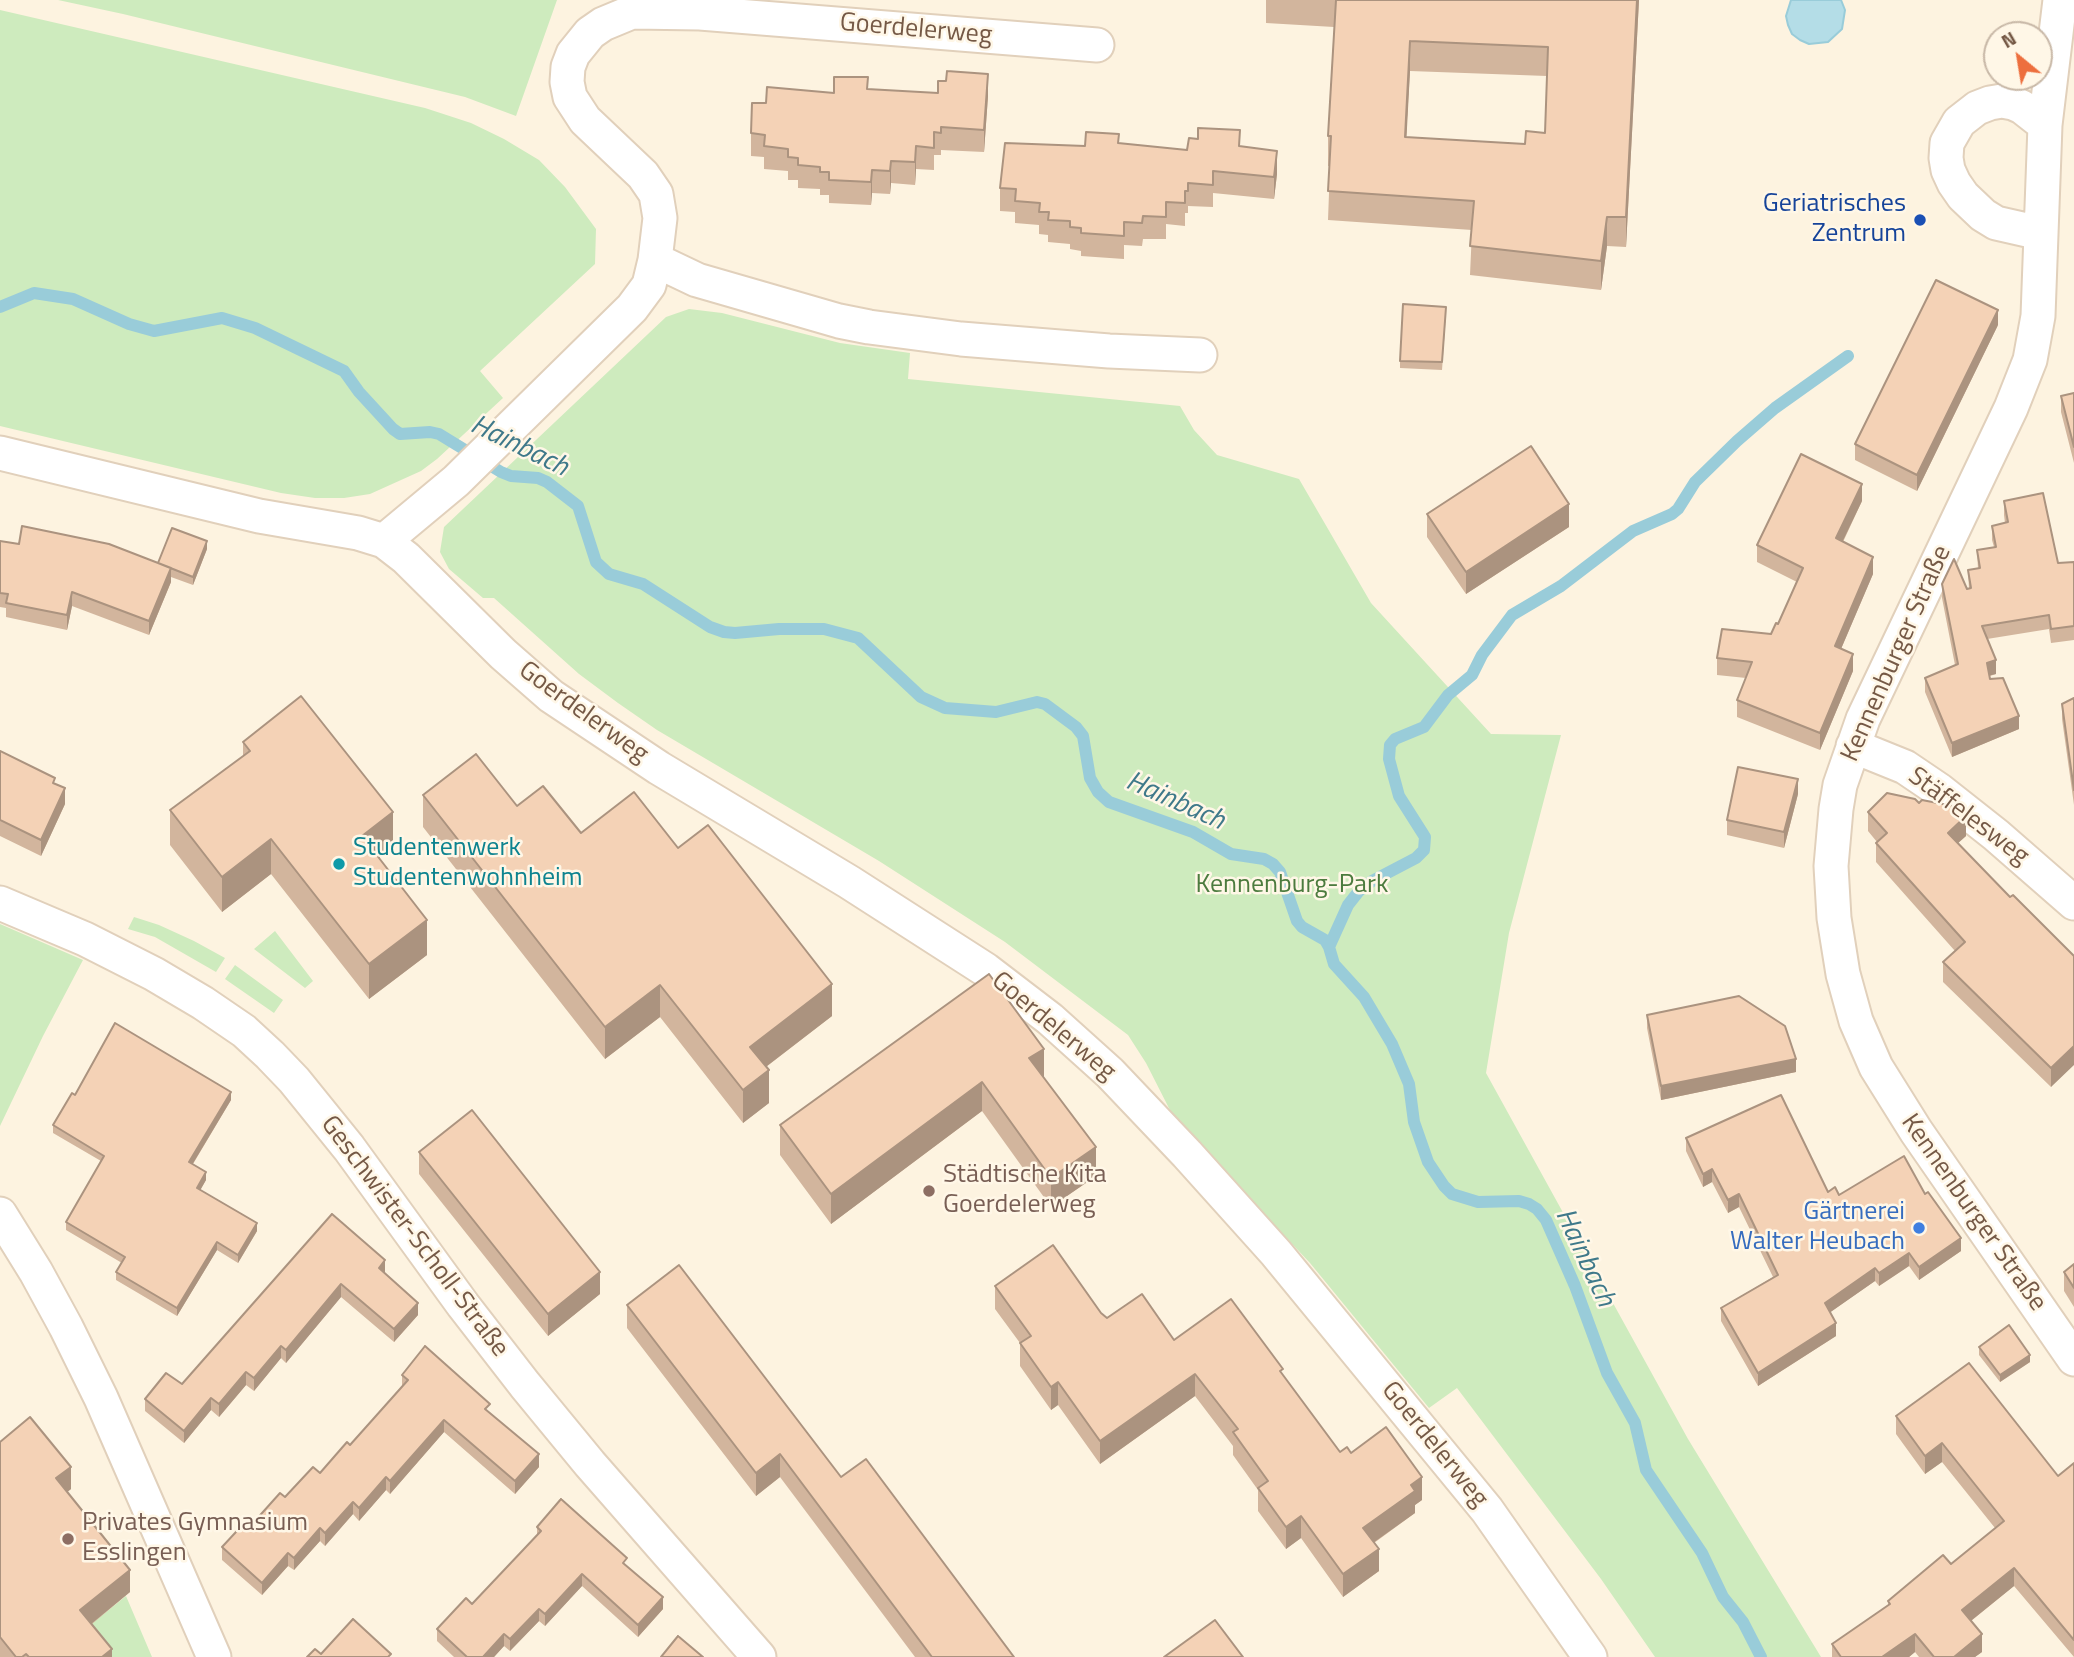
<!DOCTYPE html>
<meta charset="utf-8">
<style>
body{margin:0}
#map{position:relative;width:2074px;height:1657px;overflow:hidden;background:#fdf3e0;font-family:"Titillium Web",sans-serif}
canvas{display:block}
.north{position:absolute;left:1983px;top:21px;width:70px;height:70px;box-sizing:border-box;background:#fff7e7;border:2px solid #c8b8a7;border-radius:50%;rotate:330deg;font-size:19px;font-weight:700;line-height:28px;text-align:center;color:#755946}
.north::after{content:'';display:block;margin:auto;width:24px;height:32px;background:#ed6f3e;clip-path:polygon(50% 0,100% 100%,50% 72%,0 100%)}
</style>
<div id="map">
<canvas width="2074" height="1657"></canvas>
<div class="north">N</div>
</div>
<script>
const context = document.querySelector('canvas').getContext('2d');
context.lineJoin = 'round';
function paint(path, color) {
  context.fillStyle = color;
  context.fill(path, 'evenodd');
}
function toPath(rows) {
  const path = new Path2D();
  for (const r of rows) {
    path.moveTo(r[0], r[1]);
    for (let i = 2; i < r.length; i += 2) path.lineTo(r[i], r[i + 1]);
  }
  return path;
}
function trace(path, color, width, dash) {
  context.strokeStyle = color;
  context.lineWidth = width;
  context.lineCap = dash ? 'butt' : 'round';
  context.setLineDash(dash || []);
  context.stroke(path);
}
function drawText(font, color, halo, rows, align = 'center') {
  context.font = font + ' "Titillium Web",sans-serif';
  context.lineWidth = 5;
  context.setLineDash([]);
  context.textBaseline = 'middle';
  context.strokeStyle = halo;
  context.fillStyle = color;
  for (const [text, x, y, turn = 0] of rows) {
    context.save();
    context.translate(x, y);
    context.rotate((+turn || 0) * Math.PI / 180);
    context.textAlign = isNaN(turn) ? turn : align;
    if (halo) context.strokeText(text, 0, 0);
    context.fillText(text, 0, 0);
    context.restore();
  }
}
const green = toPath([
 [58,0,557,0,516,116,465,97,123,14],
 [0,10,425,108,471,123,504,139,539,160,565,187,596,229,595,264,480,371,503,398,437,459,421,471,370,494,344,498,315,498,281,493,0,426],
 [689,309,722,313,840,343,910,353,908,379,1180,406,1194,430,1217,455,1299,479,1371,603,1491,734,1561,735,1509,933,1486,1073,1688,1439,1821,1657,1655,1657,1601,1579,1457,1388,1429,1408,1310,1263,1174,1118,1146,1063,1128,1035,1005,942,879,861,657,730,618,703,579,674,494,598,483,598,449,569,440,552,444,527,666,317],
 [134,917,159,925,194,941,225,958,216,972,155,937,128,929],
 [0,924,83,960,43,1036,0,1126],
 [275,931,313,981,305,988,254,949],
 [235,965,283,1000,274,1013,225,979],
 [126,1596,152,1657,101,1657,61,1648]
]);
const water = toPath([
 [1791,0,1841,0,1845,10,1842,29,1828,42,1809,44,1800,40,1792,34,1788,25,1786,16,1791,0]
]);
const stream = toPath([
 [0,307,34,293,73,299,129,324,154,331,222,318,255,328,344,371,359,392,393,429,400,434,430,432,439,434,501,472,511,476,538,478,547,482,578,506,596,562,609,574,643,584,710,627,724,632,735,633,779,629,824,629,858,638,921,697,945,708,996,712,1037,702,1045,704,1076,727,1083,736,1090,778,1098,792,1109,802,1193,832,1231,854,1264,859,1273,864,1280,872,1297,921,1302,927,1325,940,1329,947,1334,964,1364,997,1392,1044,1409,1084,1414,1122,1428,1162,1444,1186,1452,1194,1478,1202,1519,1201,1529,1204,1537,1209,1546,1220,1575,1286,1607,1373,1635,1423,1646,1470,1702,1553,1723,1597,1743,1622,1761,1657],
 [1329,947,1348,905,1359,891,1372,881,1416,858,1424,850,1425,837,1399,796,1389,759,1390,745,1395,739,1424,727,1448,695,1472,675,1482,655,1512,615,1561,586,1633,531,1672,514,1678,509,1695,482,1737,441,1775,408,1848,356]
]);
const street = toPath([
 [2060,0,2045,125,2038,316,2030,360,2011,408,1863,719,1840,785,1836,809,1831,866,1834,918,1843,974,1856,1021,1876,1067,1916,1131,2074,1359],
 [2040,233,1996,223,1983,215,1963,196,1954,183,1948,170,1946,158,1947,143,1959,122,1977,108,1990,103,2002,101,2013,103,2022,107,2045,125],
 [655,260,697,280,839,321,869,327,961,339,1109,351,1200,355],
 [0,453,259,516,358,533,384,541,406,558,503,654,551,696,659,768,849,882,986,970,1050,1019,1110,1073,1187,1154,1276,1253,1487,1510,1590,1657],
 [384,541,456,481,632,308,649,285,655,260,660,218,656,194,643,175,585,120,570,97,567,82,568,67,573,54,590,33,603,24,632,12,700,13,1097,45],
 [1853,746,1905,767,1939,790,1996,835,2074,903],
 [0,903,85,939,154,974,203,1003,244,1031,270,1055,294,1080,349,1148,463,1305,525,1385,590,1464,759,1657],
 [0,1214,36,1272,66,1327,101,1398,214,1657]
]);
const wall = toPath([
 [1266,0,1639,0,1626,247,1607,246,1601,290,1470,275,1472,230,1328,220,1330,166,1328,166,1328,136,1334,27,1266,23],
 [1410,71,1547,76,1545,133,1525,144,1406,137],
 [868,89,988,96,984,152,941,150,941,155,934,155,934,170,916,169,915,185,891,183,890,194,872,193,871,205,829,203,829,195,820,195,820,189,798,188,798,180,788,180,788,171,764,169,764,157,751,156,751,133,766,103,834,93],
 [1119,143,1187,150,1240,146,1277,174,1274,199,1213,193,1213,207,1188,206,1188,213,1185,213,1185,226,1166,224,1166,239,1143,239,1142,246,1124,245,1124,259,1081,256,1081,251,1070,249,1070,244,1048,242,1048,235,1039,234,1039,225,1015,223,1015,212,1000,211,1000,188,1085,146],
 [1446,314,1442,370,1400,368,1400,361],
 [1998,325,1917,491,1855,460,1855,444],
 [2074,393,2074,463,2061,412,2061,396],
 [1862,501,1843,542,1873,574,1841,649,1853,671,1820,750,1737,717,1737,700,1746,678,1717,675,1717,658,1771,634,1778,624,1797,582,1757,562,1757,545],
 [2004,501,2058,563,2074,562,2074,640,2051,643,2049,629,1987,639,1996,674,1990,676,1990,679,2019,729,1952,757,1925,692,1925,678,1955,665,1942,598,1942,584,1969,589,1968,570,1978,569,1977,550,1994,547,1992,540,1992,526,2005,523,2004,515],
 [1427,514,1569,527,1466,594,1427,537],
 [0,541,158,563,207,549,193,585,171,577,171,582,149,635,72,606,67,630,6,617,6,608,0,607],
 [2074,698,2074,805,2062,719,2062,704],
 [243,742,393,847,379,858,427,955,369,999,271,874,222,912,170,845,170,810,243,757],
 [0,751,55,784,65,804,41,856,0,836],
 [1798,794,1784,848,1727,835,1727,820],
 [423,795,517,806,581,833,678,848,832,1016,766,1067,769,1103,743,1123,660,1017,605,1059,423,827],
 [1919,803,1966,836,1958,843,2010,897,2074,956,2051,1087,1943,982,1943,962,1955,951,1876,862,1876,843,1877,842,1868,831,1868,812],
 [989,974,1096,1176,1051,1207,982,1111,831,1224,780,1155,780,1125],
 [1647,1015,1796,1072,1661,1100,1647,1028],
 [75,1095,231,1100,193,1164,206,1180,200,1190,257,1231,238,1263,217,1250,177,1316,116,1280,116,1272,122,1263,66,1230,66,1222,101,1161,53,1133,53,1125],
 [1686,1138,1839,1195,1925,1194,1961,1251,1919,1280,1909,1266,1879,1286,1875,1281,1830,1312,1836,1336,1758,1386,1721,1321,1721,1308,1773,1277,1739,1207,1728,1213,1712,1182,1703,1187,1686,1151],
 [419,1152,600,1294,548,1336,419,1174],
 [332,1214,385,1273,418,1315,394,1342,341,1297,286,1363,281,1358,254,1391,246,1385,219,1417,211,1410,184,1443,145,1411,145,1399,182,1384],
 [2074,1264,2074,1307,2064,1291,2064,1272],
 [995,1286,1101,1313,1107,1318,1283,1375,1340,1452,1351,1453,1422,1500,1415,1505,1415,1513,1374,1543,1379,1571,1343,1597,1301,1538,1286,1549,1258,1511,1258,1490,1233,1455,1233,1446,1195,1396,1100,1464,1058,1405,1051,1410,1020,1366,1020,1343,995,1309],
 [627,1305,841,1477,1014,1657,915,1657,780,1477,756,1496,627,1328],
 [1979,1347,2030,1362,2000,1382,1979,1355],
 [402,1375,490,1413,539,1467,515,1494,444,1432,390,1494,386,1490,359,1521,353,1514,325,1546,320,1541,294,1570,288,1566,262,1595,222,1560,222,1547,285,1497,320,1473,350,1445,402,1387],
 [1896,1416,2058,1476,2074,1463,2074,1657,2014,1586,1971,1621,1982,1652,1975,1657,1919,1657,1915,1652,1909,1657,1832,1657,1832,1644,1888,1605,1888,1601,1951,1564,1995,1528,1942,1462,1925,1474,1896,1434],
 [0,1442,71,1489,67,1492,130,1592,92,1624,112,1657,0,1657],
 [537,1527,627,1566,663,1609,638,1637,582,1586,545,1626,539,1621,510,1651,504,1646,494,1657,454,1657,437,1641,437,1629,472,1604,537,1535]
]);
const shadedWall = toPath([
 [1637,0,1639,0,1626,247,1626,217],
 [1410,41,1410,71,1405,166,1405,137],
 [988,74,988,96,984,152,984,130],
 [916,146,916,169,915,185,915,162],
 [1277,151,1277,174,1274,199,1274,177],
 [891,161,891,183,890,194,890,171],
 [872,170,872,193,871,205,871,182],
 [1607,217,1607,246,1601,290,1601,261],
 [1998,310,1998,325,1917,491,1917,475],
 [1862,484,1862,501,1836,555,1836,538],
 [1569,504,1569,527,1466,594,1466,572],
 [207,541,207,549,193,585,193,577],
 [1873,557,1873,574,1835,663,1835,646],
 [171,568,171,582,149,635,149,621],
 [72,592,72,606,67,630,67,615],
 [1853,654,1853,671,1820,750,1820,733],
 [1996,660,1996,674,1987,676,1987,663],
 [2019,716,2019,729,1952,757,1952,743],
 [1798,779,1798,794,1784,848,1784,832],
 [65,788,65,804,41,856,41,840],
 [393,812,393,847,362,871,362,836],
 [1966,816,1966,836,1948,852,1948,833],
 [271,839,271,874,222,912,222,877],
 [427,920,427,955,369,999,369,964],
 [832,984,832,1016,750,1079,750,1047],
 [660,985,660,1017,605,1059,605,1027],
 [2074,1046,2074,1065,2051,1087,2051,1068],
 [1044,1049,1044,1079,1029,1058],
 [1796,1059,1796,1072,1661,1100,1661,1086],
 [769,1070,769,1103,743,1123,743,1090],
 [982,1082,982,1111,831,1224,831,1194],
 [231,1092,231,1100,189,1170,189,1162],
 [1096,1147,1096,1176,1051,1207,1051,1178],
 [1712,1169,1712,1182,1703,1187,1703,1174],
 [206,1172,206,1180,197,1196,197,1188],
 [1739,1194,1739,1207,1728,1213,1728,1200],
 [257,1223,257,1231,238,1263,238,1255],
 [1961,1238,1961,1251,1919,1280,1919,1267],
 [217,1242,217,1250,177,1316,177,1308],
 [1909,1253,1909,1266,1879,1286,1879,1273],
 [385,1260,385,1273,379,1268],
 [1875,1268,1875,1281,1825,1316,1825,1303],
 [600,1272,600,1294,548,1336,548,1314],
 [341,1284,341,1297,286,1363,286,1350],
 [418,1303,418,1315,394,1342,394,1329],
 [1836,1323,1836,1336,1758,1386,1758,1373],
 [281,1346,281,1358,254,1391,254,1378],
 [2030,1355,2030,1362,2000,1382,2000,1375],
 [246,1372,246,1385,219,1417,219,1404],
 [1195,1374,1195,1396,1100,1464,1100,1441],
 [1058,1382,1058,1405,1051,1410,1051,1387],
 [211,1398,211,1410,184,1443,184,1431],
 [444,1420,444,1432,390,1494,390,1481],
 [1942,1443,1942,1462,1925,1474,1925,1456],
 [539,1454,539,1467,515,1494,515,1481],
 [780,1454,780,1477,756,1496,756,1473],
 [71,1467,71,1489,56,1501,56,1478],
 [386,1477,386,1490,359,1521,359,1508],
 [1422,1477,1422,1500,1415,1505,1415,1513,1363,1550,1363,1528,1411,1485],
 [353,1502,353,1514,325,1546,325,1533],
 [1301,1516,1301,1538,1286,1549,1286,1527],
 [320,1528,320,1541,294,1570,294,1558],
 [1379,1549,1379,1571,1343,1597,1343,1574],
 [288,1553,288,1566,262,1595,262,1583],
 [2014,1568,2014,1586,1962,1628,1962,1610],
 [130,1570,130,1592,80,1633,80,1610],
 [582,1574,582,1586,545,1626,545,1614],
 [663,1597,663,1609,638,1637,638,1625],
 [539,1609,539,1621,510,1651,510,1639],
 [504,1634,504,1646,494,1657,483,1657],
 [1915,1634,1915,1652,1909,1657,1882,1657],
 [1982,1634,1982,1652,1975,1657,1954,1657],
 [112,1649,112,1657,102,1657]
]);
const building = toPath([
 [1336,0,1637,0,1626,217,1607,217,1601,261,1470,246,1474,201,1328,191,1331,136,1328,136,1336,0],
 [1410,41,1548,47,1545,133,1526,131,1525,144,1405,137,1410,41],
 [947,71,988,74,984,130,941,127,941,133,934,132,934,148,916,146,915,162,891,161,890,171,872,170,871,182,829,180,829,172,820,172,820,167,798,165,798,158,788,157,788,149,764,146,765,135,751,133,752,103,766,103,767,87,834,93,834,77,868,77,867,89,938,93,938,81,946,81,947,71],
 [1198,128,1240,130,1239,146,1277,151,1274,177,1213,171,1213,185,1188,183,1188,191,1185,191,1185,203,1166,202,1166,217,1143,216,1142,223,1124,222,1124,236,1081,233,1081,228,1070,227,1070,221,1048,220,1049,212,1039,212,1040,203,1015,201,1016,189,1000,188,1005,143,1085,146,1086,132,1119,134,1118,143,1187,150,1189,138,1198,139,1198,128],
 [1936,280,1998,310,1917,475,1855,444,1936,280],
 [1403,304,1446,307,1442,362,1400,361,1403,304],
 [2074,393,2074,447,2061,396,2074,393],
 [1531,446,1569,504,1466,572,1427,514,1531,446],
 [1801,454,1862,484,1836,538,1873,557,1835,646,1853,654,1820,733,1737,700,1752,662,1717,658,1722,629,1771,634,1776,623,1778,624,1803,568,1757,545,1801,454],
 [2043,493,2058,563,2074,562,2074,626,2051,629,2049,615,1982,626,1996,660,1987,663,1990,679,2003,678,2019,716,1952,743,1925,678,1958,664,1942,584,1954,559,1967,589,1971,588,1968,570,1980,568,1977,550,1996,547,1992,526,2008,522,2004,501,2043,493],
 [22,526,109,544,171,568,149,621,72,592,67,615,6,603,8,594,0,593,0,541,19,544,22,526],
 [172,528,207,541,193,577,158,563,172,528],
 [301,696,393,812,362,836,427,920,369,964,271,839,222,877,170,810,250,751,243,742,301,696],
 [2074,698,2074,790,2062,704,2074,698],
 [0,751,55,778,53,783,65,788,41,840,0,820,0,751],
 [476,754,517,806,543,786,581,833,634,792,678,848,708,825,832,984,750,1047,769,1070,743,1090,660,985,605,1027,423,795,476,754],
 [1738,767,1798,779,1784,832,1727,820,1738,767],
 [1887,793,1915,799,1919,803,1922,800,1953,806,1966,816,1948,833,2010,897,2013,895,2074,956,2074,1046,2051,1068,1943,962,1965,942,1876,843,1887,833,1868,812,1887,793],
 [989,974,1044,1049,1029,1058,1096,1147,1051,1178,982,1082,831,1194,780,1125,989,974],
 [1739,996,1785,1026,1796,1059,1661,1086,1647,1015,1739,996],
 [115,1023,231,1092,189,1162,206,1172,197,1188,257,1223,238,1255,217,1242,177,1308,116,1272,125,1257,66,1222,104,1156,53,1125,72,1093,75,1095,115,1023],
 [1781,1095,1828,1192,1835,1187,1839,1195,1904,1156,1925,1194,1928,1192,1961,1238,1919,1267,1909,1253,1879,1273,1875,1268,1825,1303,1836,1323,1758,1373,1721,1308,1778,1275,1739,1194,1728,1200,1712,1169,1703,1174,1686,1138,1781,1095],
 [472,1110,600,1272,548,1314,419,1152,472,1110],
 [332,1214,385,1260,379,1268,418,1303,394,1329,341,1284,286,1350,281,1346,254,1378,246,1372,219,1404,211,1398,184,1431,145,1399,166,1373,182,1384,332,1214],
 [1053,1245,1101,1313,1107,1318,1142,1294,1174,1340,1231,1299,1283,1369,1280,1371,1340,1452,1347,1447,1351,1453,1386,1427,1422,1477,1411,1485,1415,1491,1363,1528,1379,1549,1343,1574,1301,1516,1286,1527,1258,1488,1268,1481,1233,1432,1238,1429,1195,1374,1100,1441,1058,1382,1051,1387,1020,1343,1031,1336,995,1286,1053,1245],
 [2074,1264,2074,1288,2064,1272,2074,1264],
 [679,1265,841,1477,866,1459,1014,1657,932,1657,780,1454,756,1473,627,1305,679,1265],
 [2009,1325,2030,1355,2000,1375,1979,1347,2009,1325],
 [425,1346,490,1404,485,1409,539,1454,515,1481,444,1420,390,1481,386,1477,359,1508,353,1502,325,1533,320,1528,294,1558,288,1553,262,1583,222,1547,249,1518,254,1522,280,1493,285,1497,313,1467,320,1473,347,1442,350,1445,408,1380,402,1375,425,1346],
 [1969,1363,2058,1476,2074,1463,2074,1640,2014,1568,1962,1610,1982,1634,1954,1657,1934,1657,1915,1634,1882,1657,1841,1657,1832,1644,1890,1604,1888,1601,1943,1555,1951,1564,2004,1521,1942,1443,1925,1456,1896,1416,1969,1363],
 [30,1417,71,1467,56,1478,130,1570,80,1610,112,1649,102,1657,29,1657,26,1654,22,1657,16,1657,0,1637,0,1442,30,1417],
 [561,1499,627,1558,623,1563,663,1597,638,1625,582,1574,545,1614,539,1609,510,1639,504,1634,483,1657,467,1657,437,1629,466,1598,472,1604,541,1531,537,1527,561,1499],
 [353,1619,391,1654,388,1657,307,1657,315,1649,321,1654,353,1619],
 [1215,1620,1243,1657,1164,1657,1215,1620],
 [678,1636,703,1657,661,1657,678,1636]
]);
const markers = [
 [1920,220,7,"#1a4fb4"],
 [339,864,7,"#0f9aa8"],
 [929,1191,7,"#8d6e63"],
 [1919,1228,7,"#3f7fe0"],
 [68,1539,7,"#8d6e63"]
];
const streetNames = [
 ["Goerdelerweg",916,30,5],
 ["Kennenburger Straße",1897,654,-66],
 ["Goerdelerweg",583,713,36],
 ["Stäffelesweg",1968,817,37],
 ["Goerdelerweg",1053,1027,40],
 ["Kennenburger Straße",1973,1213,55],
 ["Geschwister-Scholl-Straße",414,1237,53],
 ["Goerdelerweg",1434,1445,51]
];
const transitNames = [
 ["Geriatrisches",1906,205],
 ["Zentrum",1906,235]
];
const cultureNames = [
 ["Studentenwerk",353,849],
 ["Studentenwohnheim",353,879]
];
const parkNames = [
 ["Kennenburg-Park",1292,886]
];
const educationNames = [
 ["Städtische Kita",943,1176],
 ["Goerdelerweg",943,1206],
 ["Privates Gymnasium",82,1524],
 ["Esslingen",82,1554]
];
const shopNames = [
 ["Gärtnerei",1905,1213],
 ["Walter Heubach",1905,1243]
];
const waterNames = [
 ["Hainbach",519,447,26],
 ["Hainbach",1175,802,24],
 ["Hainbach",1584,1258,65]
];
paint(green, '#ceebbe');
paint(water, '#b4dde7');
trace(water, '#99ccd9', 2);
trace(stream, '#99ccd9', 12);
trace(street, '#e1d0bb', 37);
trace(street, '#fff', 33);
paint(wall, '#d2b59d');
paint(shadedWall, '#ab937f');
paint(building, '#f4d2b6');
trace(building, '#ab937f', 2);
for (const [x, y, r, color] of markers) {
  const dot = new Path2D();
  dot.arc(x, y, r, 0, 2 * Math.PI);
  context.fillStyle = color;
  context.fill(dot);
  trace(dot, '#fff7e7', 2.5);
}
drawText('26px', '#755946', '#fff7e7', streetNames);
drawText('26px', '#164399', '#fff7e7', transitNames, 'right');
drawText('26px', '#0d838f', '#fff7e7', cultureNames, 'left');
drawText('26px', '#4c7b3e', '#fff7e7', parkNames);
drawText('26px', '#785e54', '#fff7e7', educationNames, 'left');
drawText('26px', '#366cbe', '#fff7e7', shopNames, 'right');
drawText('italic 28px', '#3f798a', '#fff7e7', waterNames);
</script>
